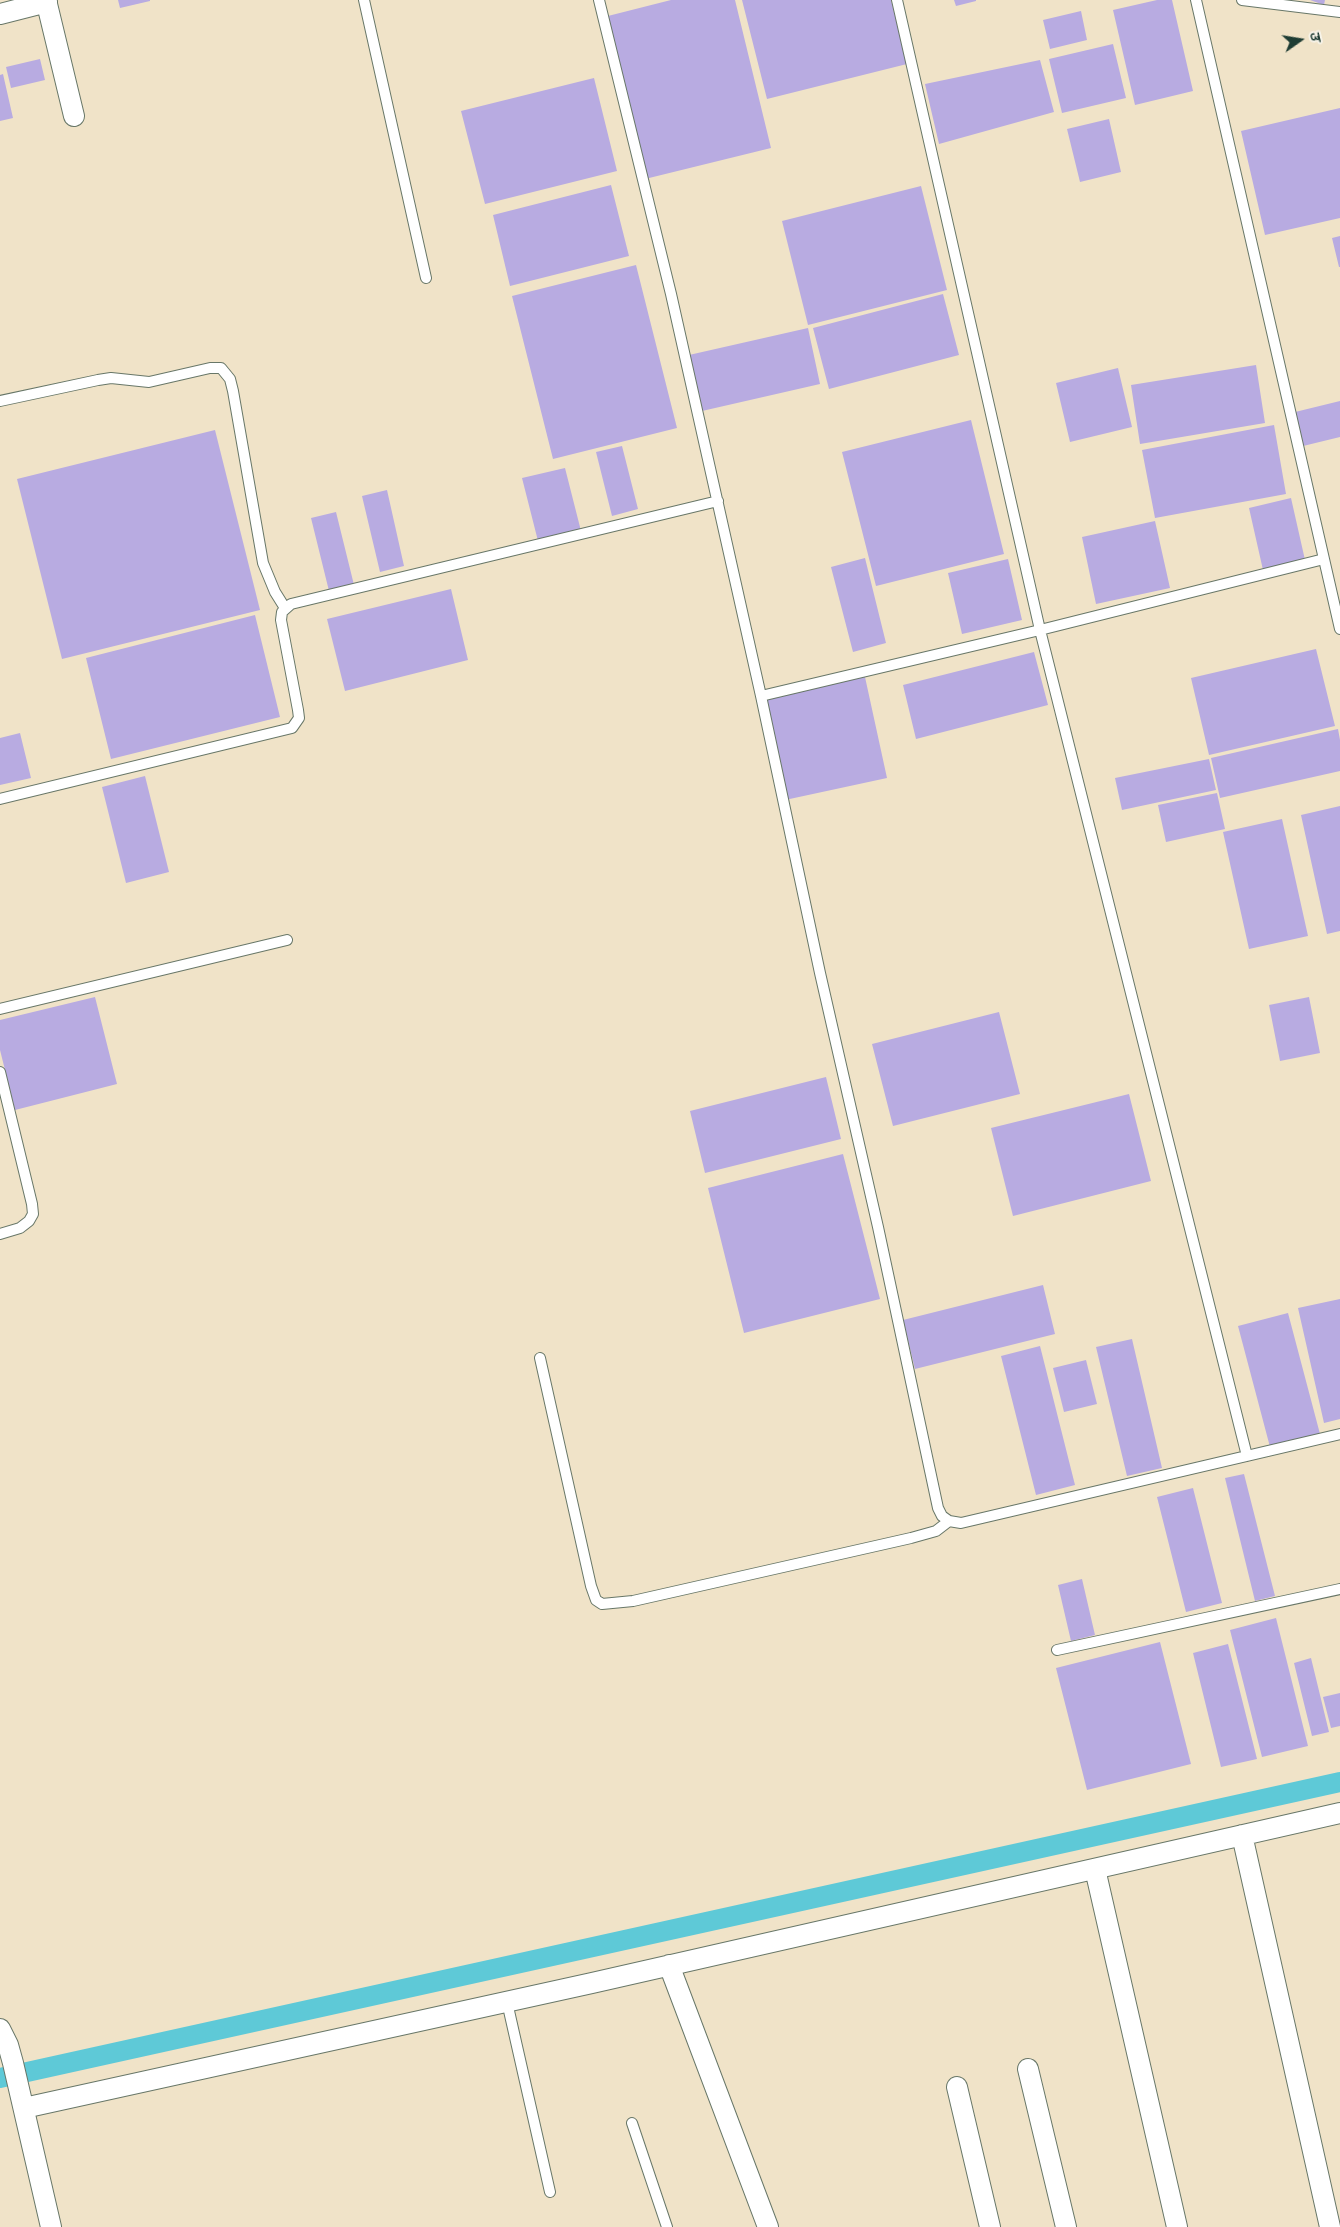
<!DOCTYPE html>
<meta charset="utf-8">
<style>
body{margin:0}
#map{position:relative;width:1340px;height:2227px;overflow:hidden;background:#f0e3c8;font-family:Kalam,"Playpen Sans Deva",sans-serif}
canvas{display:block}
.north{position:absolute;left:1275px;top:15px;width:50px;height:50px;-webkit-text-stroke:4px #f7f3e8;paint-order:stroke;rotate:77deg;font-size:14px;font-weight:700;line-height:20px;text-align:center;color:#1f3d34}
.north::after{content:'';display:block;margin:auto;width:18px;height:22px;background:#1f3d34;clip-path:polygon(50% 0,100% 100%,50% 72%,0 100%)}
</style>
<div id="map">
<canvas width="1340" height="2227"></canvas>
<div class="north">उ</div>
</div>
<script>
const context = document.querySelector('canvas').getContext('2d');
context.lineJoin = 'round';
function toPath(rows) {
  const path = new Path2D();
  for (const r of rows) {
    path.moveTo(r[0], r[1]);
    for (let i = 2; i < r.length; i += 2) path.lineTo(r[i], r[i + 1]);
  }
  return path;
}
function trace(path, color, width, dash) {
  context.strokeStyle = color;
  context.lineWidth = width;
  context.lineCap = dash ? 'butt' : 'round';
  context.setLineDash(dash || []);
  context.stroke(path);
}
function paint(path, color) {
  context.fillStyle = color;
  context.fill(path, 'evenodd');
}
const canal = toPath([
 [0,2078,1340,1782]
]);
const building = toPath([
 [118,0,150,0,150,1,120,8],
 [671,0,735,0,771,148,645,179,604,17],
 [742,0,891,0,907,64,767,99],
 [954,0,976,0,976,1,956,6],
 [1157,0,1172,0,1193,91,1135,105,1113,10],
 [1310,0,1325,0,1324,5],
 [1081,11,1087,40,1050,49,1043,20],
 [1113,44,1126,98,1062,113,1049,59],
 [40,59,45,80,11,88,6,67],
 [1040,60,1054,112,939,144,925,84],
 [3,74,13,118,0,121,0,75],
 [594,78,617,171,485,204,461,111],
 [1340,108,1340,218,1265,235,1241,131],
 [1109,119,1121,172,1080,182,1067,129],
 [611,185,629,256,510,286,493,215],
 [921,186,947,290,808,325,782,221],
 [1340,236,1340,267,1339,267,1332,238],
 [636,265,677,428,553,459,512,296],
 [943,294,959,355,829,389,813,328],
 [808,328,820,384,702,411,689,355],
 [1256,365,1265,423,1140,444,1131,385],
 [1118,368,1132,427,1070,442,1056,383],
 [1340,401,1340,437,1299,447,1291,413],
 [971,420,1004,554,876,586,842,452],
 [1274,425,1286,494,1155,518,1142,450],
 [215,430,260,610,62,659,17,479],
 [622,446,638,509,612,516,596,452],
 [565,468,581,531,538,541,522,478],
 [387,490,404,566,380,572,362,496],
 [1291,498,1305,560,1263,570,1249,508],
 [336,512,354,585,329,591,311,518],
 [1155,521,1170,588,1096,604,1082,537],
 [865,558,886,643,853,652,831,567],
 [1008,559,1022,620,962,634,948,573],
 [451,589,468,660,345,691,327,619],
 [255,615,280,717,111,759,86,658],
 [1316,649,1335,726,1209,755,1191,678],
 [1034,652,1048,705,916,739,903,685],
 [865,677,887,778,785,800,763,699],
 [1338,729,1340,740,1340,771,1220,798,1211,758],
 [20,733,31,778,0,785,0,738],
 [1209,759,1216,790,1122,810,1115,778],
 [145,776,169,872,126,883,102,787],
 [1217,793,1225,829,1166,842,1158,805],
 [1340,806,1340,931,1327,934,1301,815],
 [1282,819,1308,936,1249,949,1223,832],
 [95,997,117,1084,15,1110,0,1050,0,1020],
 [1309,997,1320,1053,1280,1061,1269,1005],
 [999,1012,1020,1094,893,1126,872,1044],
 [826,1077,841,1139,705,1173,690,1111],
 [1129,1094,1151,1181,1013,1216,991,1128],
 [843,1154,880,1299,744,1333,708,1188],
 [1043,1285,1055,1334,915,1369,903,1320],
 [1340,1299,1340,1419,1324,1423,1298,1308],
 [1288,1313,1320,1434,1270,1447,1238,1326],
 [1132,1339,1162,1468,1127,1476,1096,1347],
 [1040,1346,1075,1485,1036,1495,1001,1356],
 [1086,1360,1097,1404,1064,1412,1053,1368],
 [1244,1474,1275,1596,1255,1601,1225,1478],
 [1193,1488,1222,1603,1186,1612,1157,1497],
 [1082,1579,1095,1635,1071,1641,1058,1585],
 [1276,1618,1308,1746,1262,1757,1230,1630],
 [1160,1642,1191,1764,1087,1790,1056,1668],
 [1228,1644,1257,1759,1221,1767,1193,1653],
 [1311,1658,1329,1732,1312,1736,1294,1663],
 [1340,1693,1340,1726,1331,1728,1323,1697]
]);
const service = toPath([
 [364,0,426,278],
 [599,0,671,294,761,696,820,973,878,1227,938,1508,942,1516,949,1521,961,1523,1340,1434],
 [897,0,1040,630,1247,1456],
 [1196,0,1340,629],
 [1242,0,1340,12],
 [0,401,98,380,111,378,149,382,210,368,221,368,230,379,233,391,263,563,275,592,285,608],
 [761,696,1040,630,1324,559],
 [0,799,292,728,299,718,298,710,281,620,282,612,291,604,718,501],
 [0,1009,287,940],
 [0,1072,32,1204,33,1214,29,1221,20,1228,0,1234],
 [540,1358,591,1586,596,1600,602,1604,633,1601,911,1538,936,1531,949,1521],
 [1057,1650,1340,1589],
 [507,2002,550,2192],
 [632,2123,667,2227]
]);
const minor = toPath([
 [46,0,74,116],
 [0,14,47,2],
 [1242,1835,1330,2227],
 [1095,1869,1177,2227],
 [669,1965,768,2227],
 [0,2029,8,2045,13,2063,51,2227],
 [1028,2069,1066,2227],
 [957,2087,990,2227],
 [24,2108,592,1983,1340,1813]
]);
trace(canal, '#5ec9d7', 20);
paint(building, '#b8abe1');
trace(service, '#687768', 12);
trace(minor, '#687768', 22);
trace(service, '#fff', 10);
trace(minor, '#fff', 20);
</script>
